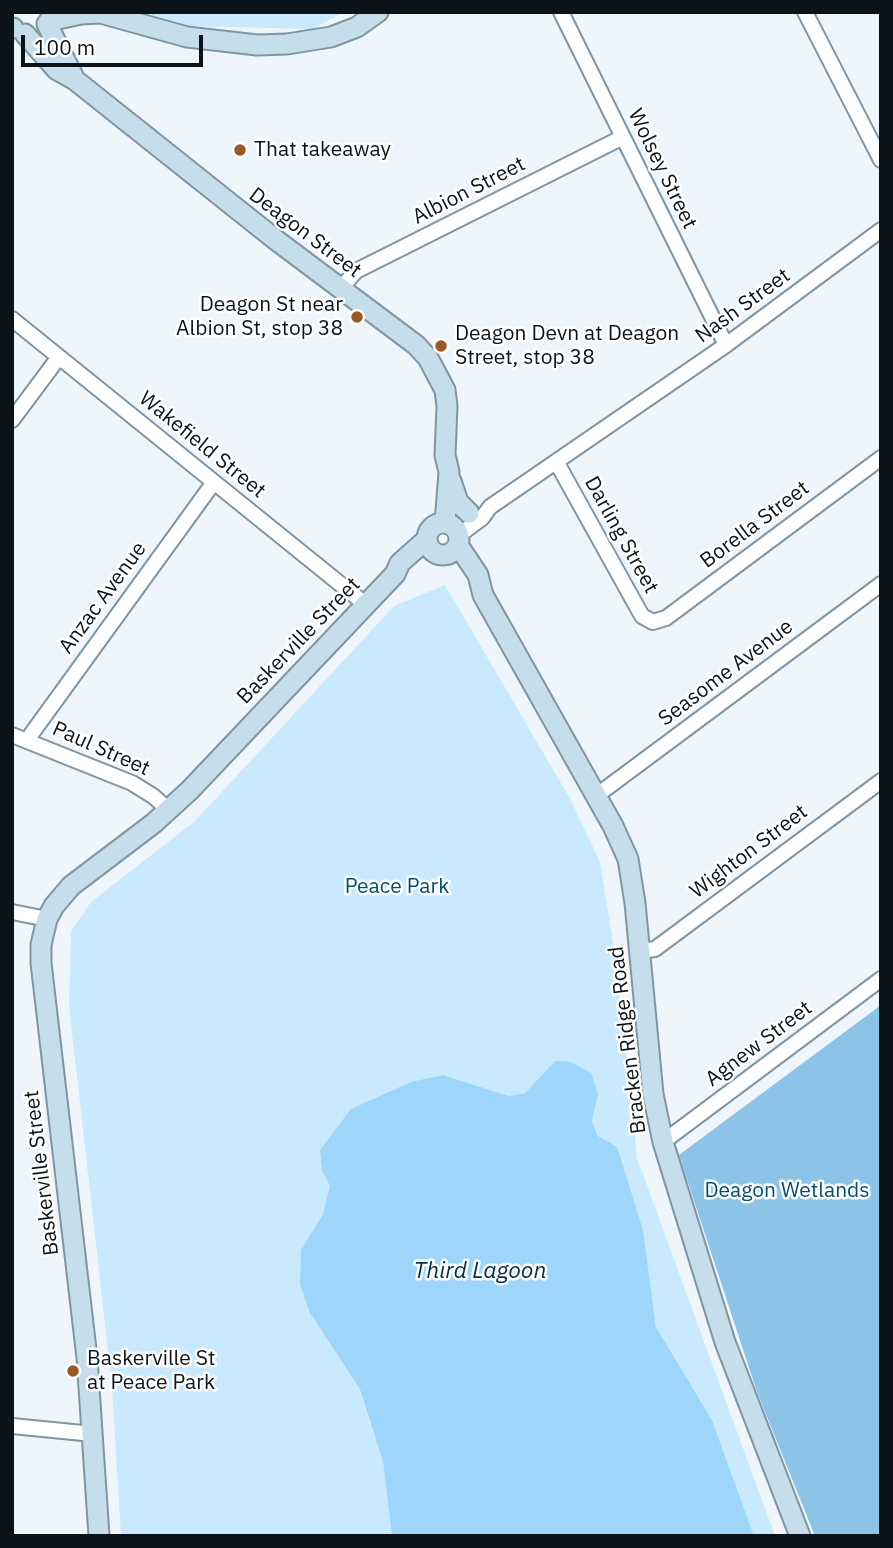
<!DOCTYPE html>
<style>
body{margin:0}
#map{position:relative;width:893px;height:1548px;overflow:hidden;background:#eef6fc;font-family:"IBM Plex Sans",sans-serif}
canvas{display:block}
.frame{position:absolute;inset:0;border:14px solid #0c1318;pointer-events:none}
.scale{position:absolute;left:21px;top:35px;width:182px;height:32px;box-sizing:border-box;border:4px solid #0c1318;border-top:0;padding-left:9px;font-size:21px;line-height:24px;white-space:nowrap;color:#0c1318;-webkit-text-stroke:5px #fff;paint-order:stroke}
</style>
<div id="map">
<canvas width="893" height="1548"></canvas>
<div class="frame"></div>
<div class="scale">100 m</div>
</div>
<script>
const context = document.querySelector('canvas').getContext('2d');
context.lineJoin = 'round';
function paint(path, color) {
  context.fillStyle = color;
  context.fill(path, 'evenodd');
}
function toPath(rows) {
  const path = new Path2D();
  for (const r of rows) {
    if (r.length === 3) {
      path.moveTo(r[0] + r[2], r[1]);
      path.arc(r[0], r[1], r[2], 0, 2 * Math.PI);
      continue;
    }
    path.moveTo(r[0], r[1]);
    for (let i = 2; i < r.length; i += 2) path.lineTo(r[i], r[i + 1]);
  }
  return path;
}
function trace(path, color, width, dash) {
  context.strokeStyle = color;
  context.lineWidth = width;
  context.lineCap = dash ? 'butt' : 'round';
  context.setLineDash(dash || []);
  context.stroke(path);
}
function drawText(font, color, halo, rows, align = 'center') {
  context.font = font + ' "IBM Plex Sans",sans-serif';
  context.lineWidth = 5;
  context.setLineDash([]);
  context.textBaseline = 'middle';
  context.strokeStyle = halo;
  context.fillStyle = color;
  for (const [text, x, y, turn = 0] of rows) {
    context.save();
    context.translate(x, y);
    context.rotate((+turn || 0) * Math.PI / 180);
    context.textAlign = isNaN(turn) ? turn : align;
    if (halo) context.strokeText(text, 0, 0);
    context.fillText(text, 0, 0);
    context.restore();
  }
}
const green = toPath([
 [141,12,343,12,313,29,187,26],
 [445,585,569,797,600,862,615,955,637,1158,775,1536,754,1536,712,1420,656,1327,643,1230,592,1121,598,1094,555,1061,525,1093,509,1096,443,1075,322,1171,330,1186,323,1214,301,1250,310,1313,359,1390,383,1462,392,1536,121,1536,112,1387,69,1006,71,931,91,902,195,821,394,606]
]);
const forest = toPath([
 [881,1005,881,1536,815,1536,757,1392,679,1155]
]);
const water = toPath([
 [555,1061,571,1062,591,1073,598,1094,592,1121,598,1136,617,1147,643,1230,656,1327,712,1420,754,1536,392,1536,383,1462,360,1390,310,1313,300,1284,301,1250,323,1214,330,1186,322,1171,320,1150,351,1109,411,1082,443,1075,509,1096,525,1093]
]);
const street = toPath([
 [561,12,726,345],
 [805,12,881,160],
 [340,289,356,271,623,137],
 [12,319,365,604],
 [12,420,59,357],
 [557,463,642,616,653,622,666,618,881,458],
 [459,535,482,518,490,507,726,345,881,230],
 [12,735,132,783,153,796,169,810],
 [27,740,214,482],
 [596,796,881,584],
 [12,912,47,919],
 [640,951,655,949,881,781],
 [663,1142,881,979],
 [12,1426,93,1434]
]);
const secondary = toPath([
 [97,12,187,37,257,45,287,44,331,37,357,27,378,12],
 [49,21,81,14,99,13],
 [47,24,75,80],
 [12,28,13,28],
 [25,34,57,70,75,80,276,240,416,345,428,358,445,390,447,406,445,455,449,472,445,523],
 [451,481,458,502,469,513],
 [443,539,16],
 [458,545,478,575,483,595,613,826,628,859,635,903,653,1094,663,1142,725,1342,800,1536],
 [99,1536,87,1358,41,963,41,945,47,919,54,906,71,886,154,823,190,790,395,574,400,563,427,539]
]);
const markers = [
 [240,150,7,"#995824"],
 [357,317,7,"#995824"],
 [441,346,7,"#995824"],
 [73,1371,7,"#995824"]
];
const poiNames = [
 ["That takeaway",254,150],
 ["Deagon St near",343,305,"right"],
 ["Albion St, stop 38",343,329,"right"],
 ["Deagon Devn at Deagon",455,334],
 ["Street, stop 38",455,358],
 ["Baskerville St",87,1359],
 ["at Peace Park",87,1383]
];
const streetNames = [
 ["Wolsey Street",662,169,64],
 ["Albion Street",469,191,-27],
 ["Deagon Street",305,233,37],
 ["Nash Street",743,306,-36],
 ["Wakefield Street",202,445,39],
 ["Borella Street",755,525,-37],
 ["Darling Street",621,535,61],
 ["Anzac Avenue",103,598,-54],
 ["Baskerville Street",299,641,-46],
 ["Seasome Avenue",726,673,-37],
 ["Paul Street",101,749,24],
 ["Wighton Street",749,852,-37],
 ["Bracken Ridge Road",628,1040,-97],
 ["Agnew Street",759,1044,-37],
 ["Baskerville Street",42,1173,-97]
];
const parkNames = [
 ["Peace Park",397,887],
 ["Deagon Wetlands",787,1191]
];
const waterNames = [
 ["Third Lagoon",480,1271]
];
paint(green, '#c9e9fe');
paint(forest, '#8bc4e7');
paint(water, '#9dd6fa');
trace(street, '#8095a2', 18);
trace(secondary, '#8095a2', 23);
trace(street, '#fff', 14);
trace(secondary, '#c6deec', 19);
for (const [x, y, r, color] of markers) {
  const dot = new Path2D();
  dot.arc(x, y, r, 0, 2 * Math.PI);
  context.fillStyle = color;
  context.fill(dot);
  trace(dot, '#fff', 2.5);
}
drawText('21px', '#0c1318', '#fff', poiNames, 'left');
drawText('21px', '#0c1318', '#fff', streetNames);
drawText('21px', '#014e70', '#fff', parkNames);
drawText('italic 23px', '#002f46', '#fff', waterNames);
</script>
